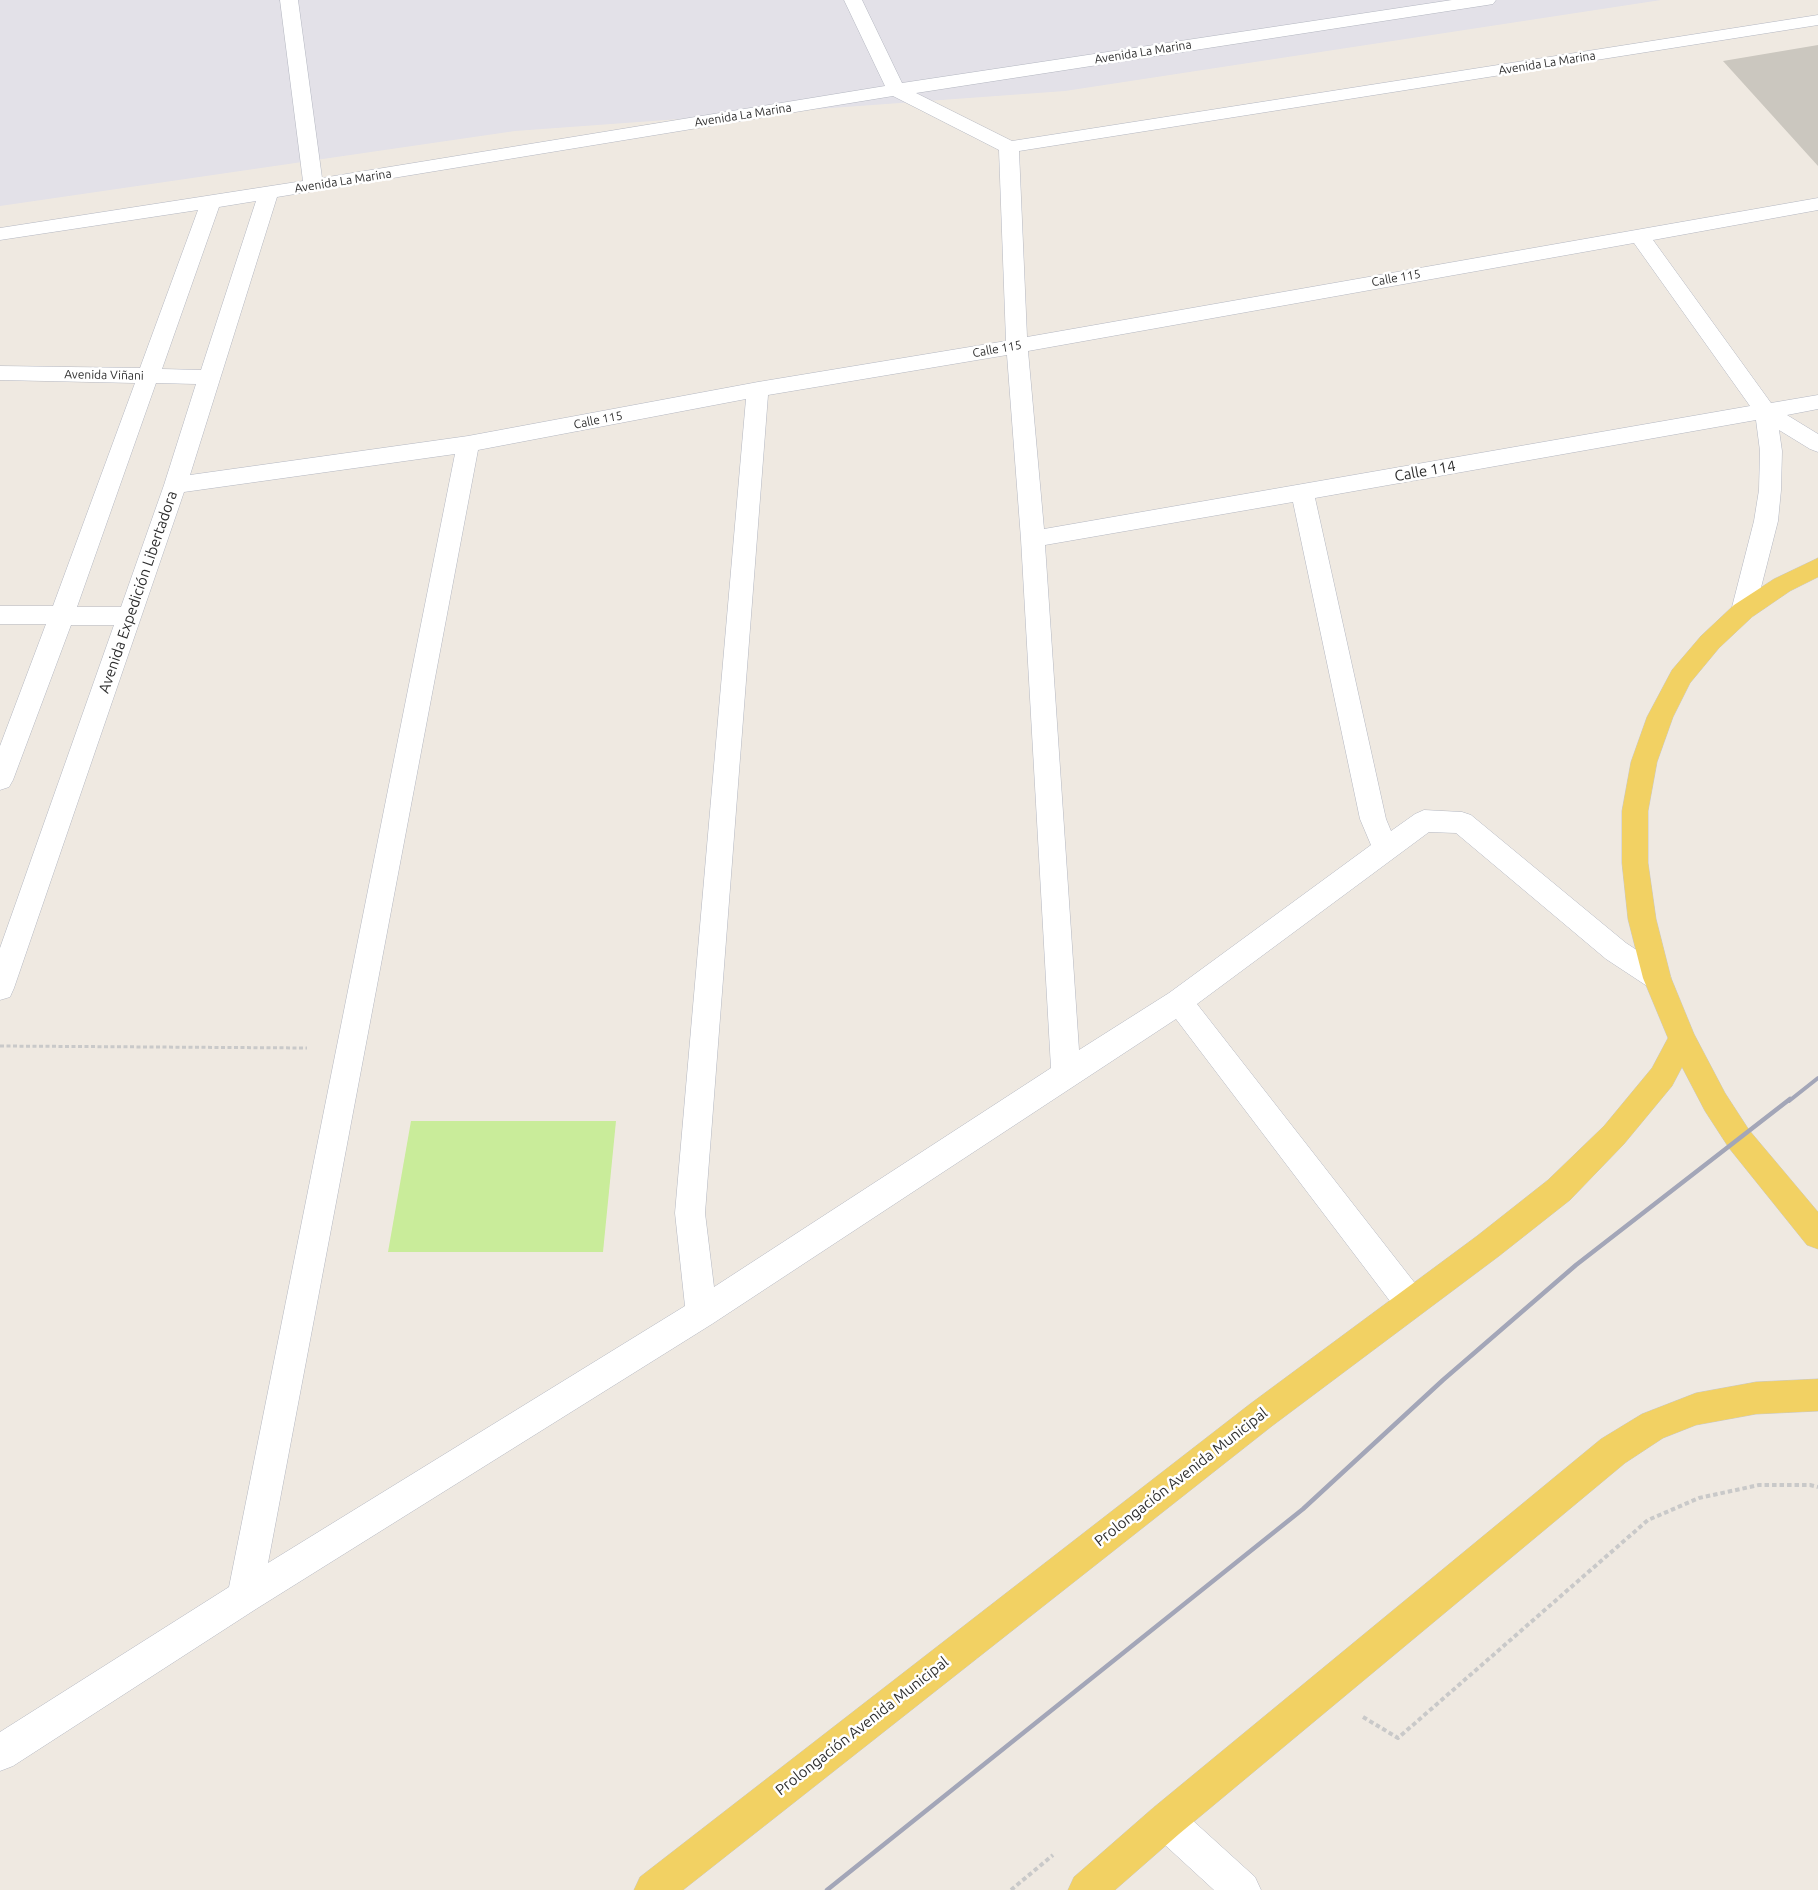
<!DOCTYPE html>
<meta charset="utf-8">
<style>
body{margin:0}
canvas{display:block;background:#efe9e1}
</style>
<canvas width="1818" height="1890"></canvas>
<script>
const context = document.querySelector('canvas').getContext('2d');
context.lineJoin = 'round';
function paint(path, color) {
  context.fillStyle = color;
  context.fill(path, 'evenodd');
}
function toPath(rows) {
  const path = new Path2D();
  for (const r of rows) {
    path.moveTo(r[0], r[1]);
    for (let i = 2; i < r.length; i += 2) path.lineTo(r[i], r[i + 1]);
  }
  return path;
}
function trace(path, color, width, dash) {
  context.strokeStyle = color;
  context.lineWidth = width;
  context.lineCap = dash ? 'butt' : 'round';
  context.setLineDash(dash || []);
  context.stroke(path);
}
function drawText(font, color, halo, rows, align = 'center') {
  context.font = font + ' Ubuntu,sans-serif';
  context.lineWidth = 5;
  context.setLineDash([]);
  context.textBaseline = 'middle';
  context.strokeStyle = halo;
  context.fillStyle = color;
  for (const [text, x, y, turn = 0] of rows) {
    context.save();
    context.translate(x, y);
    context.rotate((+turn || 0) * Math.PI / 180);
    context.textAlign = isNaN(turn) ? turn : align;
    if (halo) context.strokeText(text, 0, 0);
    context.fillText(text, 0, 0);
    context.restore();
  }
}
const industrial = toPath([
 [0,0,1661,0,1065,91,515,131,0,206]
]);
const pitch = toPath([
 [411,1121,616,1121,603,1252,388,1252]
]);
const building = toPath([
 [1818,45,1818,166,1723,61]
]);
const pathFar1 = toPath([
 [0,1046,307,1048]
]);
const path = toPath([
 [1363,1717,1398,1738,1648,1520,1699,1498,1759,1485,1810,1485,1818,1487],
 [1011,1890,1053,1855]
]);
const minor = toPath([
 [280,0,298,0,322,178,885,86,844,0,862,0,902,83,1452,0,1496,0,1493,4,1487,5,916,93,1012,141,1818,15,1818,25,1019,151,1027,337,1818,198,1818,210,1653,240,1771,403,1818,395,1818,409,1787,415,1818,434,1818,452,1810,449,1779,430,1782,451,1781,490,1778,521,1755,611,1752,617,1743,620,1734,617,1731,611,1754,521,1759,490,1760,451,1756,420,1315,498,1386,819,1391,831,1415,814,1424,810,1462,812,1471,815,1626,943,1667,970,1671,978,1667,986,1657,990,1647,986,1606,959,1456,833,1429,832,1197,1004,1421,1291,1426,1302,1421,1313,1410,1317,1399,1313,1176,1019,712,1324,256,1609,13,1766,0,1771,0,1732,229,1587,455,454,184,492,14,988,10,997,0,1000,0,948,114,625,71,625,13,780,9,787,0,790,0,746,46,624,0,624,0,606,53,606,135,383,0,380,0,366,140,368,198,210,0,240,0,228,303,181,280,0],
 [893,96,999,150,1006,341,758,382,468,436,190,475,277,197,893,96],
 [256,201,201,370,162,369,219,207,256,201],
 [1634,243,1750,406,1044,529,1028,351,1634,243],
 [1007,355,1021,539,1051,1068,714,1287,705,1213,768,395,1007,355],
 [156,383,196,384,164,485,121,607,77,607,156,383],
 [746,399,675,1213,685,1306,268,1563,478,450,746,399],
 [1293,502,1360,819,1371,845,1169,993,1079,1050,1045,545,1293,502],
 [1166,1803,1179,1808,1255,1877,1261,1890,1214,1890,1153,1834,1148,1821,1153,1808,1166,1803]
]);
const major = toPath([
 [1818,558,1818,577,1790,591,1752,617,1719,648,1690,683,1673,717,1657,762,1648,811,1648,863,1656,919,1671,978,1694,1034,1725,1093,1749,1130,1818,1212,1818,1249,1807,1245,1729,1148,1705,1111,1682,1067,1672,1086,1624,1144,1570,1200,1499,1256,1272,1426,683,1890,634,1890,640,1877,1250,1404,1477,1236,1548,1180,1604,1126,1652,1068,1668,1038,1643,978,1628,919,1622,863,1622,811,1631,762,1647,717,1672,670,1701,636,1734,605,1774,579,1818,558],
 [1818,1379,1818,1411,1756,1414,1696,1425,1663,1438,1625,1463,1179,1834,1115,1890,1068,1890,1074,1877,1153,1808,1601,1439,1642,1414,1696,1393,1756,1382,1818,1379]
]);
const railFar1 = toPath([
 [1789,1101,1818,1078]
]);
const rail = toPath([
 [827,1890,1303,1509,1443,1380,1576,1265,1790,1099]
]);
const farStreetnames = [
 ["Avenida La Marina",1143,52,-9],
 ["Avenida La Marina",1547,63,-9],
 ["Avenida La Marina",743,115,-9],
 ["Avenida La Marina",343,181,-9],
 ["Calle 115",1396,278,-10],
 ["Calle 115",997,349,-10],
 ["Avenida Viñani",104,375,1],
 ["Calle 115",598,420,-11]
];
const streetNames = [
 ["Calle 114",1425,471,-10],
 ["Avenida Expedición Libertadora",138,592,-71],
 ["Prolongación Avenida Municipal",1181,1477,-38],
 ["Prolongación Avenida Municipal",862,1726,-38]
];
paint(industrial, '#e3e1e8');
paint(pitch, '#c9ec9a');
paint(building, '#cbc7bf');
trace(minor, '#b4b7c1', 1);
trace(major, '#c9c9c9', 1);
trace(pathFar1, '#c9c9c9', 3, [4, 2.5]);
trace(path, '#c9c9c9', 4, [4.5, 3]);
paint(minor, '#fff');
paint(major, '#f2d163');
trace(railFar1, '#a3a6b8', 4);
trace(rail, '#a3a6b8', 4.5);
drawText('12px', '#2e2e2e', '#fff', farStreetnames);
drawText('15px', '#2e2e2e', '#fff', streetNames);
</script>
